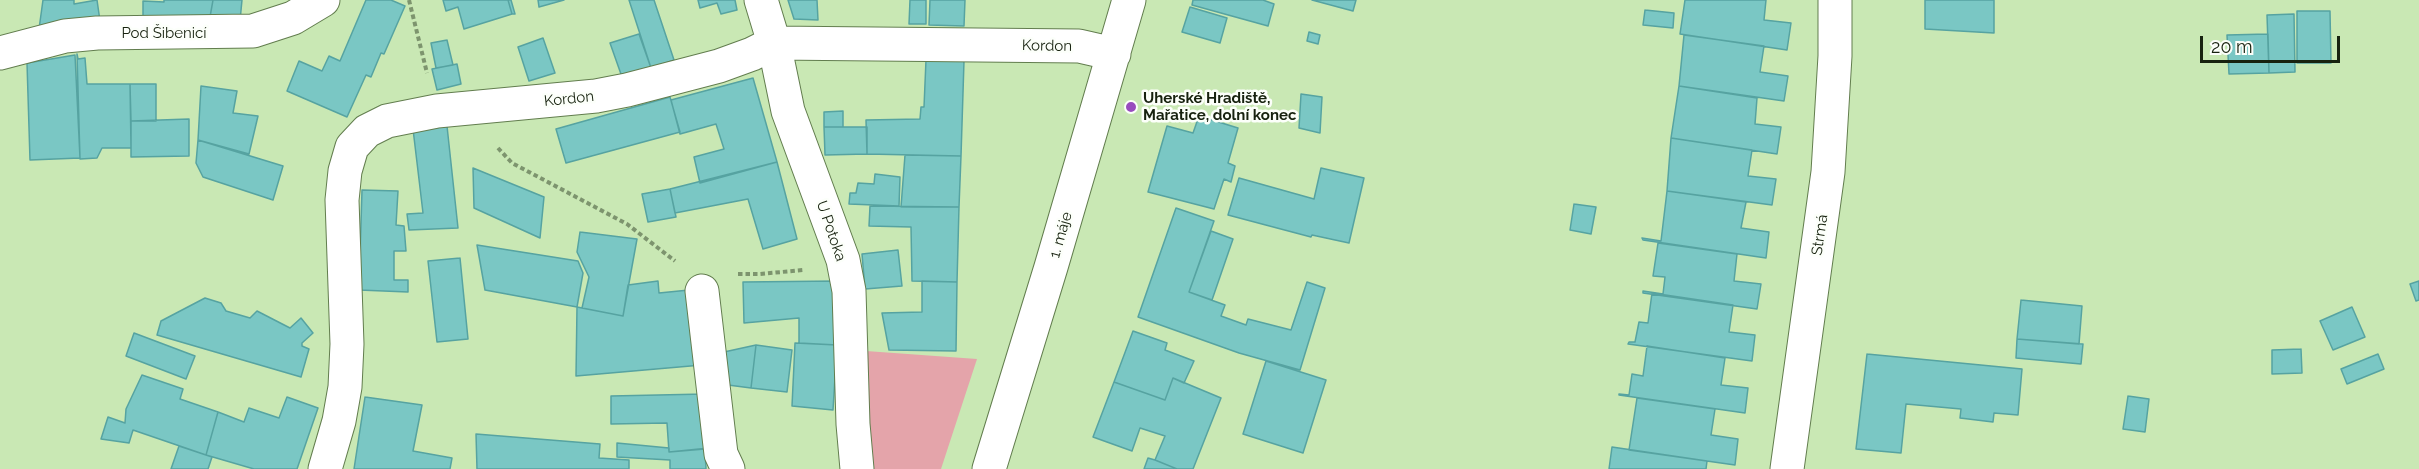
<!DOCTYPE html>
<meta charset="utf-8">
<style>
body{margin:0}
#map{position:relative;width:2419px;height:469px;overflow:hidden;background:#c9e8b4;font-family:Raleway,sans-serif}
canvas{display:block}
.scale{position:absolute;left:2200px;top:36px;width:140px;height:27px;box-sizing:border-box;border:3px solid #17220f;border-top:0;padding-left:8px;font-size:18px;line-height:21px;white-space:nowrap;color:#17220f;-webkit-text-stroke:4px #fcfffa;paint-order:stroke}
</style>
<div id="map">
<canvas width="2419" height="469"></canvas>
<div class="scale">20 m</div>
</div>
<script>
const context = document.querySelector('canvas').getContext('2d');
context.lineJoin = 'round';
function paint(path, color) {
  context.fillStyle = color;
  context.fill(path, 'evenodd');
}
function toPath(rows) {
  const path = new Path2D();
  for (const r of rows) {
    path.moveTo(r[0], r[1]);
    for (let i = 2; i < r.length; i += 2) path.lineTo(r[i], r[i + 1]);
  }
  return path;
}
function trace(path, color, width, dash) {
  context.strokeStyle = color;
  context.lineWidth = width;
  context.lineCap = dash ? 'butt' : 'round';
  context.setLineDash(dash || []);
  context.stroke(path);
}
function drawText(font, color, halo, rows, align = 'center') {
  context.font = font + ' Raleway,sans-serif';
  context.lineWidth = 5;
  context.setLineDash([]);
  context.textBaseline = 'middle';
  context.strokeStyle = halo;
  context.fillStyle = color;
  for (const [text, x, y, turn = 0] of rows) {
    context.save();
    context.translate(x, y);
    context.rotate((+turn || 0) * Math.PI / 180);
    context.textAlign = isNaN(turn) ? turn : align;
    if (halo) context.strokeText(text, 0, 0);
    context.fillText(text, 0, 0);
    context.restore();
  }
}
const green = toPath([
 [866,351,977,359,941,469,869,469]
]);
const building = toPath([
 [43,0,74,0,74,4,97,0,100,21,39,29,43,0],
 [164,0,213,0,210,17,143,16,143,1,164,2,164,0],
 [213,0,242,0,240,21,210,17,213,0],
 [366,0,391,0,405,6,384,54,381,53,371,77,366,75,347,117,287,91,299,61,322,71,329,56,340,61,366,0],
 [443,0,508,0,512,14,464,29,458,7,446,11,443,0],
 [508,0,511,0,515,14,512,14,508,0],
 [538,0,564,0,539,7,538,0],
 [629,0,654,0,674,60,651,68,629,0],
 [698,0,735,0,737,10,721,14,717,3,700,8,698,0],
 [788,0,817,0,818,20,794,19,788,0],
 [910,0,926,0,926,24,909,24,910,0],
 [930,0,965,0,964,26,929,25,930,0],
 [1193,0,1263,0,1274,4,1268,26,1192,5,1193,0],
 [1312,0,1356,0,1353,11,1312,0],
 [1685,0,1766,0,1764,20,1791,23,1787,50,1680,34,1685,0],
 [1925,0,1994,0,1994,33,1925,29,1925,0],
 [1190,7,1227,18,1220,43,1182,32,1190,7],
 [1645,10,1674,13,1673,28,1643,25,1645,10],
 [2297,11,2330,11,2331,63,2297,63,2297,11],
 [2294,14,2295,72,2269,73,2267,15,2294,14],
 [1309,32,1320,35,1318,44,1307,41,1309,32],
 [639,34,651,68,622,77,610,43,639,34],
 [2268,34,2269,73,2229,74,2227,35,2268,34],
 [1684,35,1764,46,1760,72,1788,76,1784,101,1679,86,1684,35],
 [543,38,555,73,529,81,518,47,543,38],
 [447,40,453,65,436,68,431,43,447,40],
 [77,54,78,59,85,58,87,84,130,84,131,148,102,148,97,158,80,159,77,54],
 [75,55,80,158,30,160,27,63,75,55],
 [926,60,964,61,961,156,867,154,866,120,920,119,921,107,924,107,926,60],
 [457,64,461,84,437,90,432,69,457,64],
 [753,78,777,162,700,183,694,157,724,149,716,124,680,134,671,100,753,78],
 [130,84,156,84,156,121,131,121,130,84],
 [201,86,237,91,233,113,258,116,249,154,198,140,201,86],
 [1679,86,1757,98,1755,124,1781,127,1777,154,1671,138,1679,86],
 [1301,94,1322,97,1320,133,1299,128,1301,94],
 [670,97,680,132,566,163,556,129,670,97],
 [843,111,843,127,824,127,824,112,843,111],
 [1199,116,1238,128,1228,163,1235,166,1231,182,1224,179,1214,209,1148,192,1167,126,1193,133,1199,116],
 [189,119,189,156,131,157,131,121,189,119],
 [447,126,458,228,409,230,407,214,423,213,413,129,447,126],
 [824,127,867,127,867,154,825,155,824,127],
 [1671,138,1752,150,1748,176,1776,179,1772,205,1667,191,1671,138],
 [198,140,283,166,273,200,203,177,196,163,198,140],
 [905,155,961,156,959,207,901,207,905,155],
 [777,162,797,239,763,249,748,199,675,213,670,189,777,162],
 [473,168,544,197,540,238,474,208,473,168],
 [1321,168,1364,178,1349,243,1312,235,1311,237,1228,215,1239,178,1314,199,1321,168],
 [875,174,900,177,899,206,849,204,850,193,856,193,858,183,874,184,875,174],
 [670,189,676,217,648,222,642,194,670,189],
 [362,190,398,191,396,225,404,226,406,251,394,251,394,280,408,280,408,292,359,290,362,190],
 [1667,191,1746,202,1741,228,1769,232,1766,258,1643,240,1642,238,1661,241,1667,191],
 [1574,204,1596,207,1591,234,1570,230,1574,204],
 [870,206,959,207,957,282,912,281,911,227,869,226,870,206],
 [1176,208,1214,221,1189,292,1225,305,1221,316,1246,325,1248,319,1291,330,1307,282,1325,288,1300,370,1239,353,1138,317,1176,208],
 [1211,231,1233,239,1212,300,1189,292,1211,231],
 [580,232,637,239,623,316,582,308,589,277,577,252,580,232],
 [1658,243,1737,254,1734,281,1761,284,1757,309,1643,293,1643,291,1663,294,1665,277,1653,276,1658,243],
 [477,245,578,261,583,273,577,307,485,290,477,245],
 [898,250,902,286,865,289,862,254,898,250],
 [460,258,468,339,437,342,428,261,460,258],
 [658,281,659,293,689,290,702,365,576,376,577,307,623,316,628,285,658,281],
 [837,281,837,345,799,343,799,318,744,323,743,282,837,281],
 [922,281,957,282,956,351,889,350,882,313,922,312,922,281],
 [2419,281,2419,300,2416,301,2410,284,2419,281],
 [1652,293,1733,305,1729,332,1755,335,1752,361,1628,344,1629,342,1635,342,1639,322,1648,323,1652,293],
 [205,298,221,303,226,311,250,318,257,311,290,328,301,318,313,333,302,343,302,346,309,349,301,377,157,335,161,321,205,298],
 [2021,300,2082,306,2079,344,2017,339,2021,300],
 [2352,307,2365,337,2333,350,2320,321,2352,307],
 [1133,331,1167,343,1165,350,1194,361,1184,383,1173,378,1165,400,1114,382,1133,331],
 [134,333,195,356,186,379,126,356,134,333],
 [2017,339,2083,344,2081,364,2016,358,2017,339],
 [795,343,837,345,833,410,792,406,795,343],
 [756,345,792,350,787,392,751,388,756,345],
 [756,345,751,388,728,385,724,352,756,345],
 [1647,346,1725,358,1721,385,1748,388,1745,413,1619,395,1619,394,1629,395,1632,374,1643,376,1647,346],
 [2301,349,2302,373,2272,374,2272,350,2301,349],
 [1867,354,2022,369,2018,415,1994,413,1993,422,1960,418,1961,409,1906,404,1901,453,1856,449,1867,354],
 [2378,354,2384,369,2347,384,2341,369,2378,354],
 [1266,361,1326,380,1303,453,1243,434,1266,361],
 [142,375,183,389,180,399,218,412,206,455,133,430,129,443,101,439,108,417,125,423,126,409,142,375],
 [1173,378,1221,398,1193,469,1177,469,1155,460,1165,436,1140,428,1132,451,1093,437,1114,382,1165,400,1173,378],
 [705,394,709,448,669,452,667,423,611,424,611,396,705,394],
 [2128,396,2149,399,2145,432,2123,429,2128,396],
 [287,397,318,408,297,469,254,469,206,455,218,412,244,422,249,408,279,418,287,397],
 [365,397,422,405,413,451,452,458,450,469,354,469,365,397],
 [1637,398,1715,409,1711,435,1738,439,1735,465,1629,450,1637,398],
 [476,434,600,444,599,458,629,460,629,469,477,469,476,434],
 [617,443,669,448,669,452,705,449,706,469,670,469,670,460,617,457,617,443],
 [179,446,212,457,208,469,171,469,179,446],
 [1612,447,1707,461,1706,469,1609,469,1612,447],
 [1148,458,1155,460,1177,469,1144,469,1148,458]
]);
const path = toPath([
 [409,0,427,73],
 [498,148,512,163,627,224,675,261],
 [738,274,760,274,803,270]
]);
const minor = toPath([
 [761,0,774,43,788,111,843,260,849,291,853,424,857,469],
 [0,53,65,36,97,33,253,31,293,18,323,0],
 [702,291,721,454,728,469],
 [325,469,339,421,345,387,347,344,342,200,345,171,352,147,367,131,387,121,437,111,596,96,627,90,719,66,752,54,774,43,1079,46,1114,54],
 [989,469,1051,267,1129,0],
 [1787,469,1828,172,1835,56,1835,0]
]);
const markers = [
 [1131,107,6,"#984cbe"]
];
const streetNames = [
 ["Pod Šibenicí",164,33],
 ["Kordon",1047,46,1],
 ["Kordon",569,99,-6],
 ["U Potoka",831,231,71],
 ["1. máje",1061,235,-74],
 ["Strmá",1820,235,-82]
];
const poiNames = [
 ["Uherské Hradiště,",1143,98],
 ["Mařatice, dolní konec",1143,115]
];
paint(green, '#e4a4aa');
paint(building, '#7ac7c4');
trace(building, '#56a3a1', 1.5);
trace(minor, '#627d4e', 35);
trace(path, '#7d946e', 4, [4.5, 3]);
trace(minor, '#fff', 33);
for (const [x, y, r, color] of markers) {
  const dot = new Path2D();
  dot.arc(x, y, r, 0, 2 * Math.PI);
  context.fillStyle = color;
  context.fill(dot);
  trace(dot, '#fcfffa', 2);
}
drawText('15px', '#17220f', '#fcfffa', streetNames);
drawText('bold 15px', '#17220f', '#fcfffa', poiNames, 'left');
</script>
